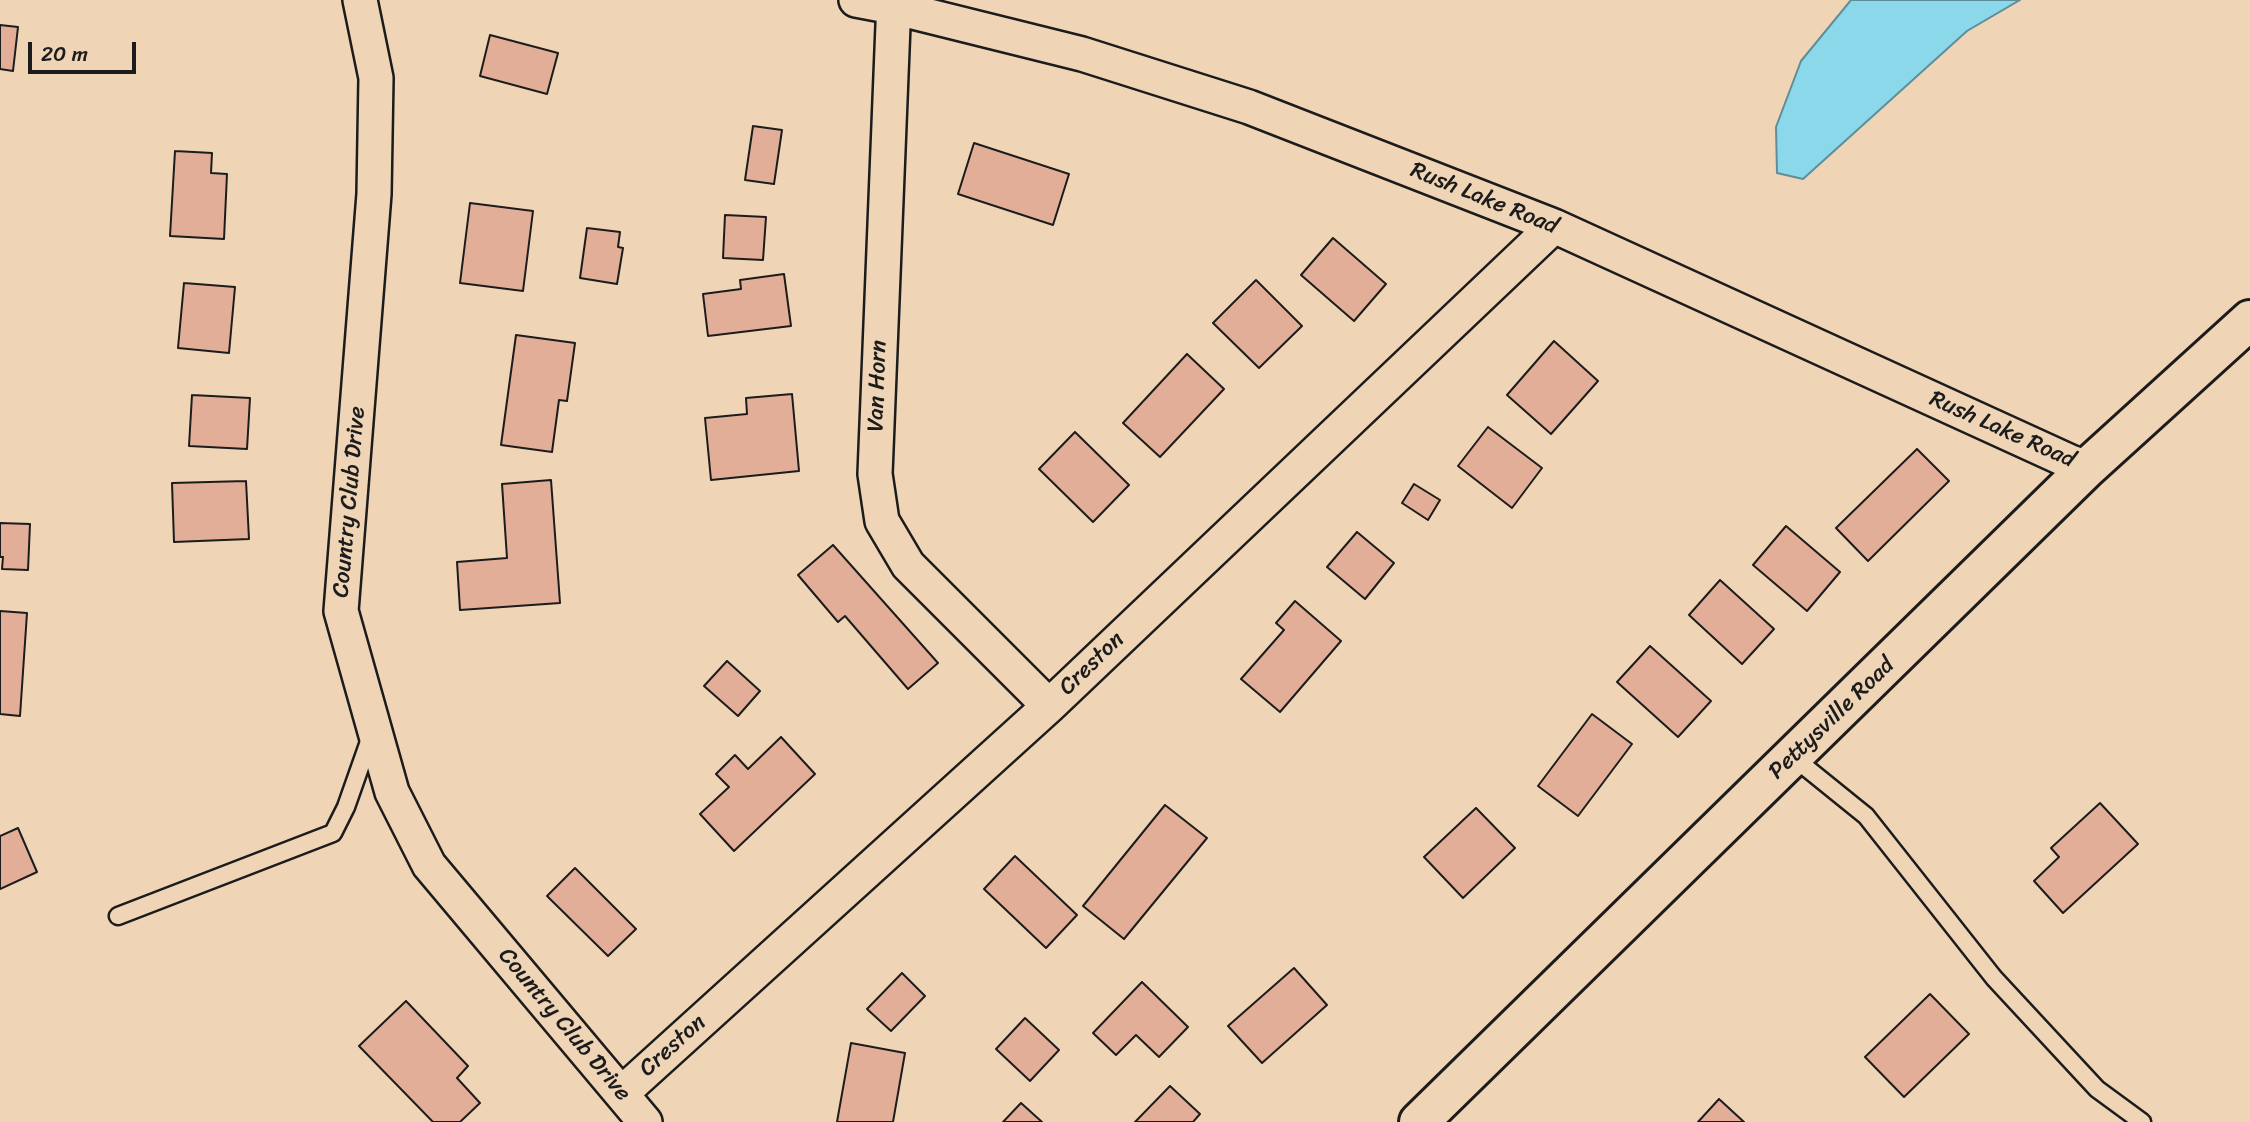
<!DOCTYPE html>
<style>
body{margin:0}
#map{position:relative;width:2250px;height:1122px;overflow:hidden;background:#efd5b6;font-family:Sriracha,sans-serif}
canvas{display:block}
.scale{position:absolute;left:28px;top:42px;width:108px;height:32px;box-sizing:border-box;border:4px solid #1c1c1c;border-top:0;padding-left:9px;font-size:21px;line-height:24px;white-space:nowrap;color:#1c1c1c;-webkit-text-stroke:5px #efd5b6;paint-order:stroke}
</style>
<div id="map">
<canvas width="2250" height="1122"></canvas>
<div class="scale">20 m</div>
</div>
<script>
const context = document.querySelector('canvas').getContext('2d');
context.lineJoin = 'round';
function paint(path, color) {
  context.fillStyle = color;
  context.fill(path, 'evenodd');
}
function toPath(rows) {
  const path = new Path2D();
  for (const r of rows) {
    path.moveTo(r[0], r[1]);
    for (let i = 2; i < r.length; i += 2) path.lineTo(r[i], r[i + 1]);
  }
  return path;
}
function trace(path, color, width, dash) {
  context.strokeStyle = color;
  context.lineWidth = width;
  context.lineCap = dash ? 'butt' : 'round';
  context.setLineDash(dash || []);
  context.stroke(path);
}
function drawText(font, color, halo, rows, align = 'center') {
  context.font = font + ' Sriracha,sans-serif';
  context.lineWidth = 7;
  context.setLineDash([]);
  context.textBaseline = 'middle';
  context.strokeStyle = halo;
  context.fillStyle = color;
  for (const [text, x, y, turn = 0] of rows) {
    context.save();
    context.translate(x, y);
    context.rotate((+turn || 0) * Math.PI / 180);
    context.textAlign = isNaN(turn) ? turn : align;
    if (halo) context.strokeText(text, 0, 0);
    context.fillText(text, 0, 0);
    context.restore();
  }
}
const water = toPath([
 [1851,0,2020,0,1967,31,1803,179,1777,173,1776,127,1801,61,1851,0]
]);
const building = toPath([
 [0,25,18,27,13,71,0,69,0,25],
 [490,35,558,53,547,94,480,76,490,35],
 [753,126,782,130,774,184,745,180,753,126],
 [974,143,1069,174,1053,225,958,194,974,143],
 [175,151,212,153,211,173,227,174,224,239,170,236,175,151],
 [470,203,533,211,523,291,460,283,470,203],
 [725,215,766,217,763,260,723,258,725,215],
 [587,228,620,232,618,247,623,248,617,284,580,278,587,228],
 [1333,238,1386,284,1354,321,1301,275,1333,238],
 [784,274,791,326,708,336,703,294,741,289,740,280,784,274],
 [1256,280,1302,326,1259,368,1213,323,1256,280],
 [184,283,235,287,229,353,178,348,184,283],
 [516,335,575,343,567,401,559,400,552,452,501,445,516,335],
 [1554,341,1598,381,1551,434,1507,395,1554,341],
 [1187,354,1224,389,1160,457,1123,423,1187,354],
 [792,394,799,471,711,480,705,418,747,414,746,398,792,394],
 [192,395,250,398,247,449,189,446,192,395],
 [1488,427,1542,468,1512,508,1458,466,1488,427],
 [1075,432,1129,485,1093,522,1039,469,1075,432],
 [1917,449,1949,481,1868,561,1836,528,1917,449],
 [551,480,560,603,460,610,457,562,507,558,502,484,551,480],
 [246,481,249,539,174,542,172,483,246,481],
 [1414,484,1440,500,1428,520,1402,503,1414,484],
 [0,523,30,524,28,570,2,569,3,557,0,557,0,523],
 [1786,526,1840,572,1807,611,1753,565,1786,526],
 [1357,532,1394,563,1365,599,1327,567,1357,532],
 [833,545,938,663,908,689,845,616,838,622,798,575,833,545],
 [1720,580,1774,629,1742,664,1689,615,1720,580],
 [1295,601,1341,641,1280,712,1241,679,1284,630,1276,623,1295,601],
 [0,611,27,613,20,716,0,714,0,611],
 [1650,646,1711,701,1678,737,1617,682,1650,646],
 [727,661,760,691,738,716,704,686,727,661],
 [1592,714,1632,744,1578,816,1538,786,1592,714],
 [781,737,815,774,734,851,700,814,729,787,716,774,735,755,748,769,781,737],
 [2100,803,2138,844,2063,913,2034,881,2059,857,2051,848,2100,803],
 [1165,805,1207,838,1124,939,1083,906,1165,805],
 [1476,808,1515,848,1463,898,1424,857,1476,808],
 [18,828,37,872,0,889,0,836,18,828],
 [1015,856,1077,915,1046,948,984,889,1015,856],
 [575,868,636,929,608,956,547,896,575,868],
 [1294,968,1327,1005,1262,1063,1228,1026,1294,968],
 [902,973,925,996,891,1031,867,1009,902,973],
 [1142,982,1188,1027,1159,1057,1136,1035,1116,1055,1093,1033,1142,982],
 [1930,994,1969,1034,1904,1097,1865,1057,1930,994],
 [406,1001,468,1066,457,1078,480,1103,460,1122,433,1122,359,1046,406,1001],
 [1025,1018,1059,1050,1030,1081,996,1049,1025,1018],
 [851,1043,905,1053,893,1122,837,1122,851,1043],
 [1170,1086,1200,1114,1193,1122,1135,1122,1170,1086],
 [1719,1099,1744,1122,1698,1122,1719,1099],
 [1021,1103,1042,1122,1003,1122,1021,1103]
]);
const lane = toPath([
 [1793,757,1866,816,1994,978,2097,1089,2142,1122],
 [118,916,333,833,346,807,371,736]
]);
const street = toPath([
 [360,0,376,78,374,194,341,611,392,792,429,865,645,1122],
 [856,0,893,7,1082,54,1249,107,1554,226,2086,469],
 [894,0,875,474,882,521,908,565,1049,706],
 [622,1093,1049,706,1554,226]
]);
const secondary = toPath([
 [1419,1122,2086,469,2250,320]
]);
const streetNames = [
 ["Rush Lake Road",1484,199,22],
 ["Van Horn",878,386,-88],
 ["Rush Lake Road",2002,430,24],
 ["Country Club Drive",350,502,-85],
 ["Creston",1092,664,-44],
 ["Pettysville Road",1832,719,-44],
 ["Country Club Drive",564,1025,50],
 ["Creston",673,1046,-42]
];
paint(water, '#8bd8eb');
trace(water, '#5f8d98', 2);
paint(building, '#e3ae98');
trace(building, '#1c1c1c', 2);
trace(lane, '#1c1c1c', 21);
trace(street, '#1c1c1c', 38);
trace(secondary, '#1c1c1c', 44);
trace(lane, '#efd5b6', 16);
trace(street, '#efd5b6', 33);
trace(secondary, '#efd5b6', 38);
drawText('23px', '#1c1c1c', '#efd5b6', streetNames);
</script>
